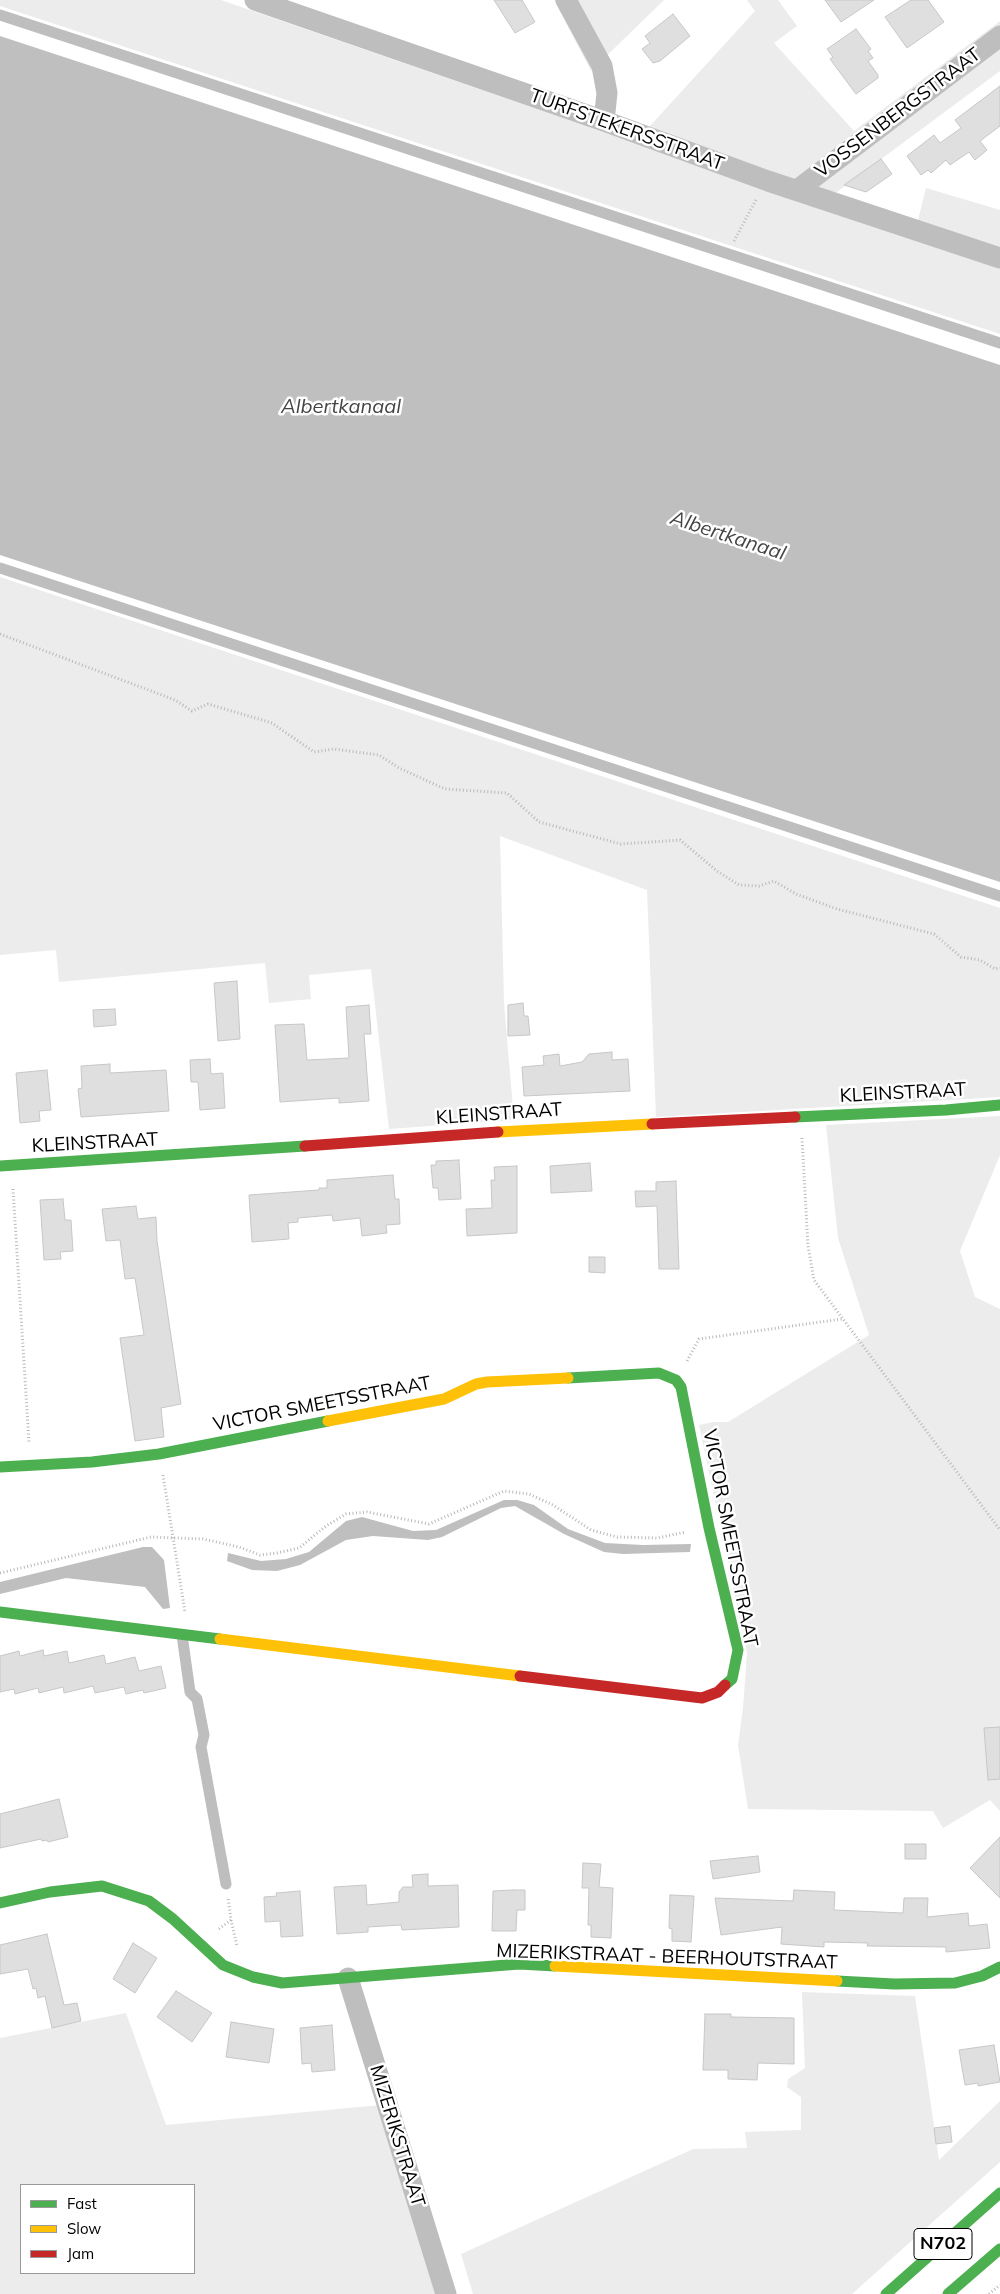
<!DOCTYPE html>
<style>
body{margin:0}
#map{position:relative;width:1000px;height:2294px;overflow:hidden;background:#fff;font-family:Mulish,sans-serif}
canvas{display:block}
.legend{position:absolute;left:20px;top:2184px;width:175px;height:90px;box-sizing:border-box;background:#fff;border:1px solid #999;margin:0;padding:6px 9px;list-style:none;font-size:15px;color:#000}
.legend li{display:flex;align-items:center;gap:10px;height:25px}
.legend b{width:25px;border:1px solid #999}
</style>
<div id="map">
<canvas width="1000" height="2294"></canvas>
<ul class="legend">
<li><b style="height:6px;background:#4caf50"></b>Fast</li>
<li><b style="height:6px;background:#ffc107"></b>Slow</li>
<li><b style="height:6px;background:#c62828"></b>Jam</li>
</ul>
</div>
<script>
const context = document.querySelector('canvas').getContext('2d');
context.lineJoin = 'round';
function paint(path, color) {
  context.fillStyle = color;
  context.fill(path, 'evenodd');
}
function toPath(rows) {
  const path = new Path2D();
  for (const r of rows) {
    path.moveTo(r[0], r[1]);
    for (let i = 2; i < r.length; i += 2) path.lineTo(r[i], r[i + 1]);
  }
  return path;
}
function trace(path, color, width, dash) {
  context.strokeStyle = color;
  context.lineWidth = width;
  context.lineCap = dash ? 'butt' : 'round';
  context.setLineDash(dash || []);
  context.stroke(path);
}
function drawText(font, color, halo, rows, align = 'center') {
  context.font = font + ' Mulish,sans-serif';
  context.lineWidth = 5;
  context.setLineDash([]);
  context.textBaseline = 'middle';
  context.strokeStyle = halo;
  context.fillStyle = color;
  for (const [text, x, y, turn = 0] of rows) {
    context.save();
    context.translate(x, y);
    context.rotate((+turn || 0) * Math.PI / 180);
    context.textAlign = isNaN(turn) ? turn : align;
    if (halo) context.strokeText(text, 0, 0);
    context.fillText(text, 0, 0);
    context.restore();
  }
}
const green = toPath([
 [0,0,221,0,1000,269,1000,334,0,6],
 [554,0,664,0,591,71],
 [747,0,778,0,797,26,774,43,854,131,1000,21,1000,71,834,194,649,127,755,11],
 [926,188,1000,210,1000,251,917,224],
 [0,577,1000,908,1000,1097,656,1117,647,890,500,836,504,1003,514,1120,389,1129,371,969,309,975,311,999,269,1003,265,963,59,982,56,950,0,955],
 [1000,1116,1000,1155,960,1251,975,1297,1000,1309,1000,1811,990,1800,943,1828,933,1811,748,1809,738,1745,743,1708,747,1653,699,1425,713,1422,728,1422,869,1335,838,1238,826,1125],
 [802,1992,915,1996,939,2160,1000,2101,1000,2162,852,2294,473,2294,461,2254,693,2149,747,2148,745,2132,801,2130,801,2097,787,2087,788,2079,805,2068],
 [126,2013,166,2125,381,2105,439,2294,0,2294,0,2038],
 [21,2185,194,2185,194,2273,21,2273]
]);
const water = toPath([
 [0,36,1000,365,1000,882,0,555],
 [504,1500,517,1500,534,1505,568,1529,605,1543,643,1545,691,1544,690,1552,623,1554,604,1552,564,1534,515,1506,501,1508,442,1537,428,1540,373,1536,346,1540,300,1565,277,1571,252,1570,227,1561,228,1553,261,1561,286,1559,309,1552,346,1521,362,1517,413,1531,436,1530],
 [143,1547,152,1547,164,1560,170,1608,163,1609,145,1587,66,1578,0,1594,0,1582]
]);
const building = toPath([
 [494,0,522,0,535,22,515,33,494,0],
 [825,0,874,0,841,22,825,0],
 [911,0,928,0,944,22,907,48,885,17,911,0],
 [673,14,690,36,660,61,653,63,642,49,650,43,645,36,673,14],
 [856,29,871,49,868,51,873,58,868,61,878,75,878,78,856,94,830,59,833,57,827,49,856,29],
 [1000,86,1000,126,980,141,987,150,975,160,969,152,950,165,946,160,931,173,928,170,921,175,907,156,934,135,940,143,961,128,955,120,1000,86],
 [881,159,892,174,866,192,844,185,881,159],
 [237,981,240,1039,218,1041,214,983,237,981],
 [523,1003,524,1016,528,1016,530,1035,508,1036,508,1005,523,1003],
 [369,1005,371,1034,364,1034,369,1101,339,1103,339,1098,280,1102,275,1025,304,1024,307,1060,349,1058,346,1007,369,1005],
 [115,1009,116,1025,94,1027,93,1010,115,1009],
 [612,1052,612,1060,628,1059,630,1091,524,1096,522,1067,544,1065,543,1056,559,1054,560,1066,582,1062,589,1054,612,1052],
 [210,1059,211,1074,223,1073,225,1108,200,1110,198,1082,191,1082,190,1060,210,1059],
 [110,1064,110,1073,166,1070,169,1111,81,1117,78,1089,82,1088,81,1066,110,1064],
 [47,1070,51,1110,39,1111,40,1121,20,1123,16,1073,47,1070],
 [459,1160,461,1199,439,1200,438,1188,433,1188,431,1165,436,1165,436,1161,459,1160],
 [590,1163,592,1191,551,1193,550,1166,590,1163],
 [517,1166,517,1233,467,1236,466,1209,492,1208,491,1180,495,1180,494,1167,517,1166],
 [393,1175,395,1199,399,1199,400,1224,386,1225,387,1233,362,1236,360,1218,333,1221,332,1215,298,1218,298,1222,288,1223,289,1239,252,1242,249,1195,319,1190,319,1188,327,1188,327,1180,393,1175],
 [676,1181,679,1269,659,1269,657,1206,636,1207,635,1191,656,1191,656,1182,676,1181],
 [63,1199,65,1220,71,1220,73,1251,60,1252,61,1259,44,1260,40,1200,63,1199],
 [136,1206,138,1219,156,1217,157,1241,181,1404,161,1408,164,1437,135,1441,120,1338,144,1335,135,1278,125,1279,120,1240,106,1241,102,1209,136,1206],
 [589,1257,605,1257,605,1273,589,1272,589,1257],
 [43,1650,44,1656,67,1651,69,1663,104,1655,106,1664,135,1657,139,1671,161,1666,166,1688,144,1693,143,1690,126,1694,124,1687,95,1693,93,1686,64,1693,63,1687,39,1693,38,1688,15,1694,14,1689,0,1692,0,1656,19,1651,20,1656,43,1650],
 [1000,1727,1000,1779,988,1780,984,1728,1000,1727],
 [59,1799,68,1837,48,1842,47,1840,42,1841,41,1839,0,1848,0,1814,59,1799],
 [1000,1837,1000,1898,970,1868,1000,1837],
 [905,1844,926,1844,926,1859,905,1859,905,1844],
 [758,1856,760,1872,713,1879,710,1861,758,1856],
 [583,1863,601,1864,599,1887,613,1888,611,1938,591,1937,591,1925,588,1925,589,1888,582,1888,583,1863],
 [428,1874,428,1886,458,1885,459,1927,402,1930,401,1925,368,1927,368,1932,337,1934,334,1887,366,1885,367,1905,399,1902,399,1892,403,1887,413,1887,412,1875,428,1874],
 [513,1890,525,1890,525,1910,517,1910,516,1931,492,1931,493,1891,513,1890],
 [794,1890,835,1892,834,1910,903,1913,904,1898,928,1898,927,1917,968,1913,969,1926,987,1924,990,1948,946,1952,946,1947,867,1946,868,1943,824,1942,824,1947,781,1944,782,1927,721,1935,715,1898,793,1901,794,1890],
 [300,1891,303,1936,281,1937,280,1921,265,1922,264,1897,277,1896,276,1893,300,1891],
 [670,1895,694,1896,691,1942,672,1941,672,1929,669,1928,670,1895],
 [47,1934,64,2005,77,2003,81,2021,52,2028,45,1996,38,1998,36,1988,33,1989,28,1969,0,1974,0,1945,47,1934],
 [133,1943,157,1958,135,1993,113,1979,133,1943],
 [176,1991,212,2013,192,2042,157,2017,176,1991],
 [705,2014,731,2014,731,2017,794,2018,794,2064,758,2063,757,2080,728,2079,728,2070,703,2070,705,2014],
 [231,2022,274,2029,269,2063,226,2057,231,2022],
 [332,2025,335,2070,312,2072,311,2063,302,2064,300,2028,332,2025],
 [994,2045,1000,2082,978,2086,978,2083,965,2085,959,2050,994,2045],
 [950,2126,952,2142,936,2144,934,2128,950,2126]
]);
const path = toPath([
 [734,241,757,198],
 [0,634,175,700,192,711,208,704,272,723,314,752,334,749,379,755,399,768,445,789,507,793,539,822,621,844,680,840,717,871,739,885,759,886,774,881,796,894,837,909,934,934,961,957,980,960,995,969,1000,968],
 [802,1138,808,1246,814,1280,1000,1530],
 [13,1189,29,1442],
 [687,1361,699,1339,842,1319],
 [163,1475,185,1612],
 [0,1573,151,1537,203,1539,239,1547,260,1555,277,1553,299,1548,326,1526,346,1514,367,1512,429,1524,504,1491,529,1494,553,1505,591,1530,617,1537,657,1538,686,1532],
 [231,1920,237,1946],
 [219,1929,231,1920,228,1897],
 [989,2294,1000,2285]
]);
const lane = toPath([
 [0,15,1000,343],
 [0,568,1000,896],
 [182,1635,190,1692,197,1699,204,1735,201,1747,226,1884]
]);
const street = toPath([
 [255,0,604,121,768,181,1000,258],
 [566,0,602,66,607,93,604,121],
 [797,190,1000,36],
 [348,1978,446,2294]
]);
const fast = toPath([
 [795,1117,946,1110,1000,1105],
 [0,1166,305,1146],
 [568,1378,659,1373,676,1380,681,1387,709,1528,738,1650,732,1679,725,1685],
 [0,1467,92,1462,159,1454,328,1421],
 [0,1612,220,1639],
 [0,1903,50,1892,102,1886,149,1901,173,1919,223,1965,253,1977,282,1983,519,1964,555,1966],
 [837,1981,894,1984,955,1983,982,1976,1000,1967],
 [886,2294,1000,2193],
 [948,2294,1000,2249]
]);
const slow = toPath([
 [498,1132,652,1124],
 [328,1421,444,1399,476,1384,487,1382,568,1378],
 [220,1639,520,1676],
 [555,1966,837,1981]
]);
const jam = toPath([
 [652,1124,795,1117],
 [305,1146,498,1132],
 [520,1676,702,1698,718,1692,725,1685]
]);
const shields = [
 [943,2244,58]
];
const shieldNames = [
 ["N702",943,2244]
];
const streetNames = [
 ["VOSSENBERGSTRAAT",898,113,-37],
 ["TURFSTEKERSSTRAAT",627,130,20],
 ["KLEINSTRAAT",903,1093,-3],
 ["KLEINSTRAAT",499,1114,-4],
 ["KLEINSTRAAT",95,1143,-3],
 ["VICTOR SMEETSSTRAAT",322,1404,-11],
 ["VICTOR SMEETSSTRAAT",730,1538,79],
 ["MIZERIKSTRAAT - BEERHOUTSTRAAT",667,1957,2],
 ["MIZERIKSTRAAT",397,2136,73]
];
const waterNames = [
 ["Albertkanaal",341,407],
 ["Albertkanaal",728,536,18]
];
paint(green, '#ececec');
paint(water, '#bfbfbf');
paint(building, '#dfdfdf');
trace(building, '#c7c7c7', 1);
trace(path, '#b9b9b9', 3, [1, 2.5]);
trace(lane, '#bebebe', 11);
trace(street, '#bebebe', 21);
trace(fast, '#4caf50', 11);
trace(slow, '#ffc107', 11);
trace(jam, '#c62828', 11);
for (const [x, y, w] of shields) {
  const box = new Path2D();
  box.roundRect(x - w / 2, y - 15.5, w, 31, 4);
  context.fillStyle = '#fff';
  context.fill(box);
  trace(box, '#000', 1);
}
drawText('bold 18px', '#000', null, shieldNames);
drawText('19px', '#000', '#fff', streetNames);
drawText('italic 20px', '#444', '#fff', waterNames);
</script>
